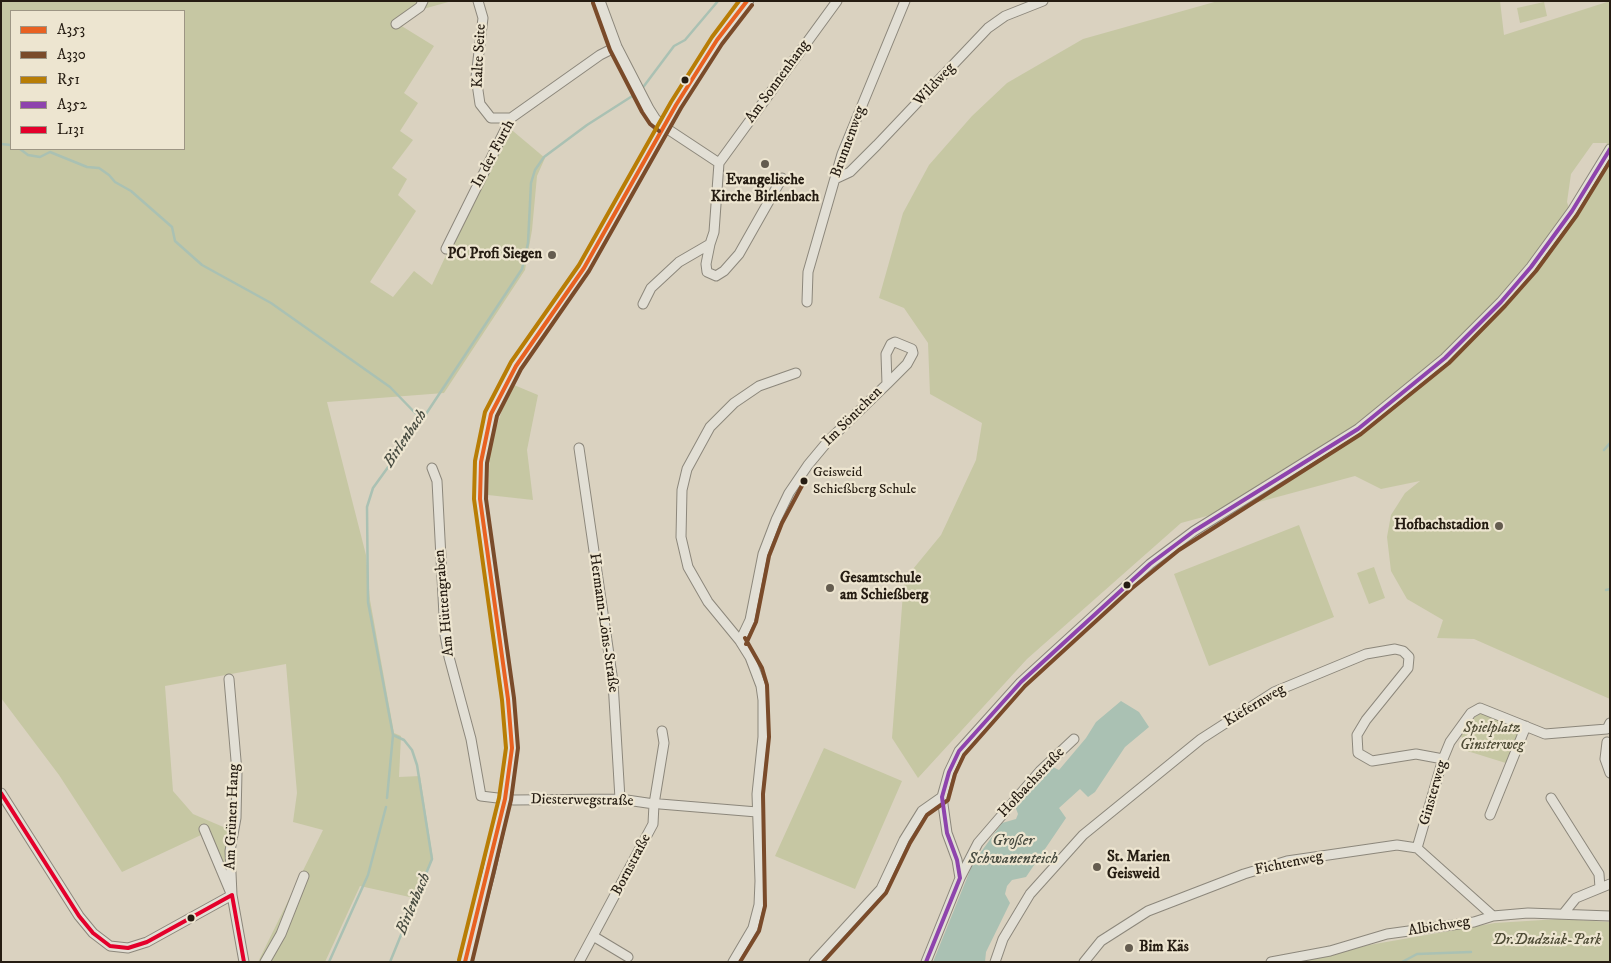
<!DOCTYPE html>
<meta charset="utf-8">
<style>
body{margin:0}
#map{position:relative;width:1611px;height:963px;overflow:hidden;background:#dad2c0;font-family:"IM FELL DW Pica",serif}
canvas{display:block}
.frame{position:absolute;inset:0;border:2px solid #251c12;pointer-events:none}
.legend{position:absolute;left:10px;top:10px;width:175px;height:140px;box-sizing:border-box;background:#ede5d0;border:1px solid #9d9584;margin:0;padding:6px 9px;list-style:none;font-size:15px;color:#251c12}
.legend li{display:flex;align-items:center;gap:10px;height:25px}
.legend b{width:25px;border:1px solid #9d9584}
</style>
<div id="map">
<canvas width="1611" height="963"></canvas>
<div class="frame"></div>
<ul class="legend">
<li><b style="height:6px;background:#e86121"></b>A353</li>
<li><b style="height:6px;background:#7a4b2a"></b>A330</li>
<li><b style="height:6px;background:#b87d05"></b>R51</li>
<li><b style="height:6px;background:#8e44ad"></b>A352</li>
<li><b style="height:6px;background:#e4002b"></b>L131</li>
</ul>
</div>
<script>
const context = document.querySelector('canvas').getContext('2d');
context.lineJoin = 'round';
function paint(path, color) {
  context.fillStyle = color;
  context.fill(path, 'evenodd');
}
function toPath(rows) {
  const path = new Path2D();
  for (const r of rows) {
    path.moveTo(r[0], r[1]);
    for (let i = 2; i < r.length; i += 2) path.lineTo(r[i], r[i + 1]);
  }
  return path;
}
function trace(path, color, width, dash) {
  context.strokeStyle = color;
  context.lineWidth = width;
  context.lineCap = dash ? 'butt' : 'round';
  context.setLineDash(dash || []);
  context.stroke(path);
}
function drawText(font, color, halo, rows, align = 'center') {
  context.font = font + ' "IM FELL DW Pica",serif';
  context.lineWidth = 4.5;
  context.setLineDash([]);
  context.textBaseline = 'middle';
  context.strokeStyle = halo;
  context.fillStyle = color;
  for (const [text, x, y, turn = 0] of rows) {
    context.save();
    context.translate(x, y);
    context.rotate((+turn || 0) * Math.PI / 180);
    context.textAlign = isNaN(turn) ? turn : align;
    if (halo) context.strokeText(text, 0, 0);
    context.fillText(text, 0, 0);
    context.restore();
  }
}
const green = toPath([
 [1,1,452,1,423,9,400,25,434,46,404,93,418,103,400,131,413,140,392,168,407,179,398,195,416,211,370,282,393,297,414,271,432,285,507,126,545,158,537,176,532,230,525,270,444,393,327,402,366,555,370,600,394,733,401,736,399,777,420,776,433,859,414,898,360,886,325,962,258,962,323,830,293,822,297,793,286,664,165,686,173,791,193,814,228,829,234,874,220,879,201,835,122,872,59,775,1,698],
 [11,11,184,11,184,149,11,149],
 [1218,1,1500,1,1504,35,1610,1,1610,699,1474,639,1437,638,1443,620,1407,599,1391,571,1387,537,1391,515,1405,493,1420,481,1381,489,1355,476,1181,523,1027,659,918,778,892,738,904,580,941,535,976,460,982,423,930,394,928,343,904,308,879,298,903,213,929,165,972,116,1007,83,1083,39],
 [1593,143,1607,143,1595,167,1569,208,1567,202,1571,174],
 [1544,2,1547,16,1520,23,1517,8],
 [514,385,538,395,527,450,533,500,488,495,490,448,502,410],
 [1299,525,1334,617,1209,666,1174,574],
 [1374,567,1385,598,1369,604,1357,573],
 [1483,712,1519,726,1521,735,1509,764,1464,750,1469,742,1460,736,1475,717],
 [824,748,902,781,855,889,775,856],
 [1559,919,1610,922,1610,962,1294,962,1369,945,1495,923]
]);
const water = toPath([
 [1121,701,1139,712,1149,727,1125,747,1095,792,1088,797,1080,789,1059,808,1066,818,1026,877,1012,880,1007,886,1005,894,1010,903,986,952,985,962,933,962,973,863,1002,823,1016,819,1018,814,1015,806,1040,778,1053,767,1059,770,1086,738,1096,722]
]);
const stream = toPath([
 [641,90,674,46,685,40,718,1],
 [1,144,11,145],
 [20,149,28,155,40,157,50,152,87,167,99,168,109,175,115,182,131,191,172,227,175,241,202,265,271,303,390,387,422,420],
 [1604,450,1610,443],
 [1606,590,1610,589],
 [387,798,393,735],
 [329,962,368,875,386,807],
 [390,962,432,859,417,765,412,750,404,740,393,735,368,602,367,507,373,488,422,420,522,269,528,243,531,183,535,170,544,157,587,125,637,93],
 [1402,962,1417,954,1471,952]
]);
const minor = toPath([
 [478,1,483,18,476,77,480,104,491,118,511,118],
 [396,24,420,7,423,1],
 [719,163,837,1],
 [835,179,850,172,877,145,988,28,1005,16,1043,1],
 [710,244,706,264,707,272,716,276,724,271,739,254,782,178],
 [446,249,511,118,600,55,616,47],
 [807,302,808,272,842,154,905,1],
 [643,304,651,288,679,262,710,244,714,232,719,163,663,126],
 [579,448,613,682,620,799],
 [432,468,437,481,445,635,449,657,471,739,481,796,514,800,620,799,654,804],
 [740,641,750,620,763,554,776,520,789,493,808,465,828,441,887,384,886,354,891,344,895,342,912,349,913,353,907,364,887,384],
 [229,679,237,772,236,818,230,851,232,895,244,962],
 [1607,742,1605,759,1610,773],
 [1,793,79,916,93,933,110,946,128,948,147,942,232,895],
 [1551,798,1599,874,1600,888],
 [660,804,757,812],
 [1490,815,1526,726],
 [204,829,230,891],
 [1417,848,1443,759,1450,742,1471,713,1480,708,1545,734,1607,729,1610,723],
 [960,878,957,860,947,833,942,797,949,772,959,751,1021,682,1150,564,1194,531,1358,429,1445,358,1501,302,1531,267,1572,211,1610,149],
 [1564,913,1576,898,1610,884],
 [593,936,628,957],
 [265,962,281,934,304,876],
 [579,962,653,824,654,804,664,743,662,731],
 [733,962,753,928,759,905,760,881,757,794,763,737,763,700,761,686,750,657,740,641,708,602,688,567,681,537,682,490,687,469,710,427,734,403,759,386,796,373],
 [814,962,881,889,904,840,922,811,942,797],
 [926,962,960,878,978,843,1040,771,1074,739],
 [995,962,1003,939,1030,894,1083,835,1201,739,1274,692,1366,654,1395,649,1403,651,1409,657,1408,668,1366,720,1357,735,1358,753,1372,761,1416,754,1443,759],
 [1084,962,1101,941,1148,911,1244,874,1287,861,1397,845,1417,848,1493,916],
 [1271,962,1330,951,1387,934,1474,922,1493,916,1528,913,1610,916]
]);
const tertiary = toPath([
 [599,1,616,47,648,109,655,120,663,126]
]);
const secondary = toPath([
 [465,962,489,871,505,799,512,748,508,699,480,499,481,462,491,414,516,366,584,268,676,105,717,40,747,1]
]);
const bus1 = toPath([
 [465,962,505,799,512,748,508,699,480,499,481,462,491,414,516,366,584,268,676,105,717,40,747,1]
]);
const bus2 = toPath([
 [593,3,610,50,642,112,650,124,659,131],
 [746,644,756,622,769,556,782,523,805,480],
 [472,962,511,800,518,748,514,698,486,499,487,463,497,416,521,369,589,271,681,108,722,44,752,5],
 [740,962,759,931,765,906,763,794,769,737,767,685,762,668,745,638],
 [823,962,886,893,910,843,927,815,948,800,955,774,964,755,1025,686,1131,589,1179,550,1361,434,1449,363,1505,306,1536,271,1577,215,1610,161]
]);
const bus3 = toPath([
 [459,960,499,798,506,748,502,700,474,499,475,461,485,412,511,362,579,265,671,102,712,37,739,1]
]);
const bus4 = toPath([
 [926,962,960,878,957,860,947,833,942,797,949,772,959,751,1021,682,1150,564,1194,531,1358,429,1445,358,1501,302,1531,267,1572,211,1610,149]
]);
const bus5 = toPath([
 [1,793,79,916,93,933,110,946,128,948,147,942,232,895,244,962]
]);
const markers = [
 [685,80,4.5,"#251c12"],
 [765,164,5,"#645c4f"],
 [552,255,5,"#645c4f"],
 [804,481,4.5,"#251c12"],
 [1499,526,5,"#645c4f"],
 [1127,585,4.5,"#251c12"],
 [830,588,5,"#645c4f"],
 [1097,867,5,"#645c4f"],
 [191,918,4.5,"#251c12"],
 [1129,948,5,"#645c4f"]
];
const busNames = [
 ["Geisweid",813,473],
 ["Schießberg Schule",813,490]
];
const streetNames = [
 ["Kalte Seite",480,56,-87],
 ["Am Sonnenhang",778,82,-54],
 ["Wildweg",935,85,-47],
 ["Brunnenweg",849,142,-70],
 ["In der Furth",494,154,-62],
 ["Im Söntchen",853,417,-45],
 ["Am Hüttengraben",445,603,-95],
 ["Hermann-Löns-Straße",603,623,82],
 ["Kiefernweg",1255,706,-31],
 ["Hofbachstraße",1032,783,-47],
 ["Ginsterweg",1434,793,-74],
 ["Diesterwegstraße",582,801,1],
 ["Am Grünen Hang",233,817,-88],
 ["Fichtenweg",1289,864,-12],
 ["Bornstraße",632,865,-62],
 ["Albichweg",1439,927,-9]
];
const poiNames = [
 ["Evangelische",765,181,"center"],
 ["Kirche Birlenbach",765,198,"center"],
 ["PC Profi Siegen",542,255,"right"],
 ["Hofbachstadion",1489,526,"right"],
 ["Gesamtschule",840,579],
 ["am Schießberg",840,596],
 ["St. Marien",1107,858],
 ["Geisweid",1107,875],
 ["Bim Käs",1139,948]
];
const parkNames = [
 ["Spielplatz",1492,729],
 ["Ginsterweg",1492,746],
 ["Dr.Dudziak-Park",1547,941]
];
const waterNames = [
 ["Birlenbach",406,439,-56],
 ["Großer",1013,842],
 ["Schwanenteich",1013,860],
 ["Birlenbach",414,904,-67]
];
paint(green, '#c6c7a3');
paint(water, '#aac1b3');
trace(stream, '#aac1b3', 2.5);
trace(minor, '#8c877b', 11);
trace(tertiary, '#8c877b', 13);
trace(secondary, '#736e64', 14);
trace(minor, '#e2dfd5', 9);
trace(tertiary, '#e2dfd5', 11);
trace(secondary, '#e2dfd5', 12);
trace(bus1, '#e86121', 4);
trace(bus2, '#7a4b2a', 4);
trace(bus3, '#b87d05', 4);
trace(bus4, '#8e44ad', 4);
trace(bus5, '#e4002b', 4);
for (const [x, y, r, color] of markers) {
  const dot = new Path2D();
  dot.arc(x, y, r, 0, 2 * Math.PI);
  context.fillStyle = color;
  context.fill(dot);
  trace(dot, '#ede5d0', 2);
}
drawText('14px', '#251c12', '#ede5d0', busNames, 'left');
drawText('15px', '#251c12', '#ede5d0', streetNames);
drawText('bold 15px', '#251c12', '#ede5d0', poiNames, 'left');
drawText('italic 15px', '#504d37', '#ede5d0', parkNames);
drawText('italic 16px', '#474b40', '#ede5d0', waterNames);
</script>
